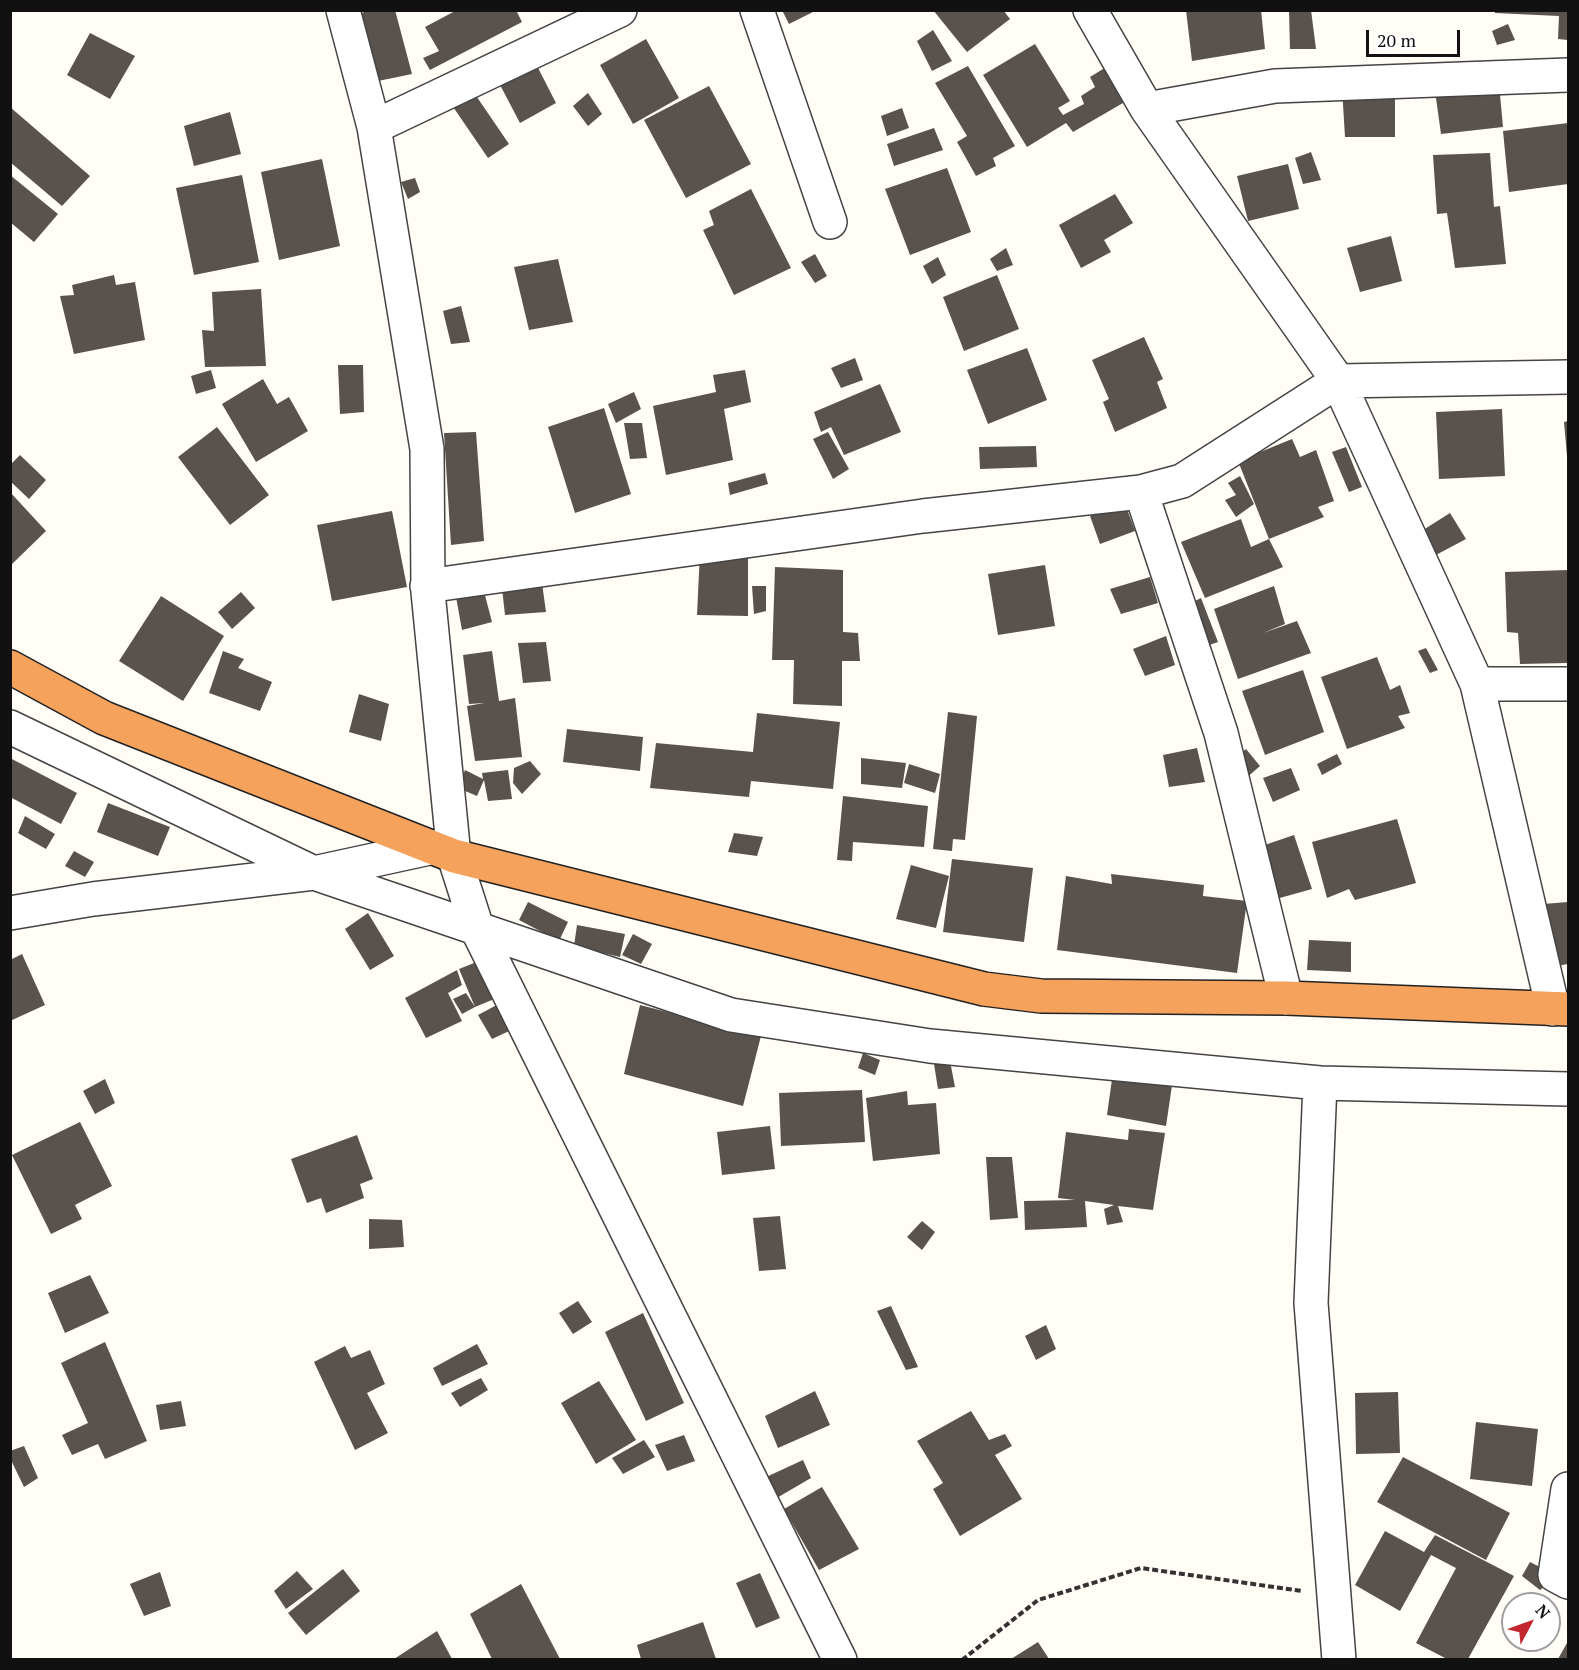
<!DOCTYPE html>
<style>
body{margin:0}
#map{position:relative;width:1579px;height:1670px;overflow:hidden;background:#fffdf5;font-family:"PT Serif",serif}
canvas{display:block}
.frame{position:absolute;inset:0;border:12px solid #111;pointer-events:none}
.north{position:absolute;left:1501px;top:1592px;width:60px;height:60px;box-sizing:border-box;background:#fff;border:2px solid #a0a0a0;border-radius:50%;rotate:49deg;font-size:16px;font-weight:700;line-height:24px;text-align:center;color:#111}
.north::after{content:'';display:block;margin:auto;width:21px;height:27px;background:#c4262e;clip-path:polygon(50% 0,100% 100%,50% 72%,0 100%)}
.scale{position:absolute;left:1366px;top:30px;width:94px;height:27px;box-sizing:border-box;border:3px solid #111;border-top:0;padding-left:8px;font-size:18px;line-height:21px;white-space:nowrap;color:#111;-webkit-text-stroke:4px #fff;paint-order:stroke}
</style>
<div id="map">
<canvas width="1579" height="1670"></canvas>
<div class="frame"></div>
<div class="north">N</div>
<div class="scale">20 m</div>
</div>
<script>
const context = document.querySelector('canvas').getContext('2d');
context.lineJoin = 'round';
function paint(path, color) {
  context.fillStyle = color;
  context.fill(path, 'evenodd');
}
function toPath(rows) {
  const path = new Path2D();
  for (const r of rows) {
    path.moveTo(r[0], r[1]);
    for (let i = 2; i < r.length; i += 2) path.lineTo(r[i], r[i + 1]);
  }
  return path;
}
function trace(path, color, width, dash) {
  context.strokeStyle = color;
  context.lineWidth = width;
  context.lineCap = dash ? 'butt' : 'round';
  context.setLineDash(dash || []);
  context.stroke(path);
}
const building = toPath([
 [370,10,395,10,412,74,378,81,359,14],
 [457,10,516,10,522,22,430,70,423,58,439,51,425,27],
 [782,10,817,10,789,24],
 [933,10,1003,10,1010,19,967,52],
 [1186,10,1261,10,1265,49,1192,61],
 [1289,10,1311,10,1316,49,1290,49],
 [1495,10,1568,10,1568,40,1558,39,1559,16,1495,13],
 [1508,24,1515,40,1497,45,1492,31],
 [933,30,952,61,932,71,917,41],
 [90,33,135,56,110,99,67,75],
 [646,39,679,98,633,124,600,65],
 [1035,44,1070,101,1058,108,1063,115,1084,104,1081,96,1095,87,1090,77,1116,61,1135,96,1073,132,1066,123,1027,147,983,75],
 [535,62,556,103,520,123,499,83],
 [968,66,1015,146,993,158,996,166,976,176,957,142,967,136,935,83],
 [468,84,509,144,488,158,447,98],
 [1499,84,1503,127,1441,134,1435,91],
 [709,86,751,164,686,198,644,120],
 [1395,86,1395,137,1345,137,1342,88],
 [588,93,602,114,588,126,573,106],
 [10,107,90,176,62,206,10,162],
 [902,108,909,128,887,136,881,116],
 [230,112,241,154,194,166,184,126],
 [1568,123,1568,184,1509,192,1503,131],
 [934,128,943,150,894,166,887,144],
 [1311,152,1321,180,1303,184,1295,158],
 [1490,153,1494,207,1500,206,1506,264,1455,268,1447,213,1437,214,1433,155],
 [322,159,340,246,279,260,261,172],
 [1288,164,1299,209,1248,221,1237,176],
 [947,168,971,232,910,255,885,189],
 [10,175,58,214,34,242,10,222],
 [242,175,259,262,194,275,176,188],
 [415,178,420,192,408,199,401,182],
 [751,189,791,268,734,295,703,230,714,225,709,211],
 [1115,194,1133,223,1104,240,1111,252,1081,268,1059,225],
 [1391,236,1402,281,1360,292,1347,248],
 [1006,248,1013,265,997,271,990,259],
 [815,254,827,276,815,283,801,262],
 [938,257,946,275,932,284,923,266],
 [558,259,573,322,529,330,514,267],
 [114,275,116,285,135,282,145,340,74,354,60,296,74,295,72,285],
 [997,275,1019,329,964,351,943,297],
 [261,289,266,366,205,367,202,330,214,331,212,292],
 [461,306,470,342,451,344,443,311],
 [1144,337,1163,379,1157,382,1167,408,1115,432,1103,402,1109,399,1092,360],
 [1027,348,1047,400,988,424,967,370],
 [855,358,863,380,841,388,831,368],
 [338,365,363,365,364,412,340,414],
 [211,370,216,388,196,394,191,376],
 [745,370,751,402,724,409,733,460,666,475,653,406,716,392,713,375],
 [263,379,277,404,289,397,308,431,256,462,222,404],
 [880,384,901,432,844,455,831,427,821,432,814,412],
 [634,392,641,409,616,423,608,404],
 [604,408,631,494,575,513,548,427],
 [1502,409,1505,476,1439,479,1436,412],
 [1568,421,1568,456,1567,456,1564,422],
 [624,423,642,423,647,458,630,459],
 [217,427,269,495,230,525,178,457],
 [476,432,484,541,451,545,444,433],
 [828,432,849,469,833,479,813,439],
 [1292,439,1300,457,1316,450,1334,501,1318,507,1324,517,1269,539,1238,461],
 [1036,446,1037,467,980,469,979,447],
 [1346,447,1362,487,1349,492,1332,452],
 [20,455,46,480,29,499,10,481,10,465],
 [765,473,768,484,730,495,728,483],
 [1240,476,1254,504,1236,517,1225,500,1236,495,1228,483],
 [10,492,46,531,10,566],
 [1124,501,1135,531,1100,544,1090,516],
 [392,511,407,587,332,601,317,525],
 [1450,513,1466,539,1434,556,1420,532],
 [1241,519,1251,547,1269,539,1283,567,1205,598,1181,542],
 [700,552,748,553,748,616,697,615],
 [1045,565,1055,626,998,635,988,574],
 [775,567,843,570,843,632,858,633,860,661,842,661,842,706,793,704,794,660,772,660],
 [1568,570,1568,663,1520,664,1518,633,1507,632,1505,572],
 [1150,577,1158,603,1121,614,1110,589],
 [481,580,492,622,462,630,454,586],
 [542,583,546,612,505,615,502,588],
 [752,586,766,586,766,611,754,614],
 [1274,586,1285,624,1263,633,1297,621,1311,653,1238,679,1214,609],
 [241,592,255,608,232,629,218,612],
 [161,596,224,636,183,701,119,661],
 [1201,598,1218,642,1198,649,1181,608],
 [1166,636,1175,665,1145,676,1133,649],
 [546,642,551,681,523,683,518,643],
 [1426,648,1438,670,1430,673,1418,651],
 [223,651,244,659,238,668,272,682,260,711,209,693],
 [492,651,499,701,515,698,522,757,475,761,467,706,484,703,469,704,463,655],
 [1377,657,1390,690,1400,685,1410,713,1398,716,1405,728,1347,749,1321,677],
 [1303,670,1324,732,1265,755,1242,691],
 [359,694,389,704,381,741,349,732],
 [948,712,977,716,965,840,953,839,952,851,933,849],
 [757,713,840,722,833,789,751,781,749,797,650,788,656,743,753,752],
 [567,729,643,737,640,771,563,762],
 [1197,748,1205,782,1169,787,1163,755],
 [1246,749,1260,766,1244,780,1229,764],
 [1337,754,1342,764,1322,775,1317,764],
 [10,758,77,793,61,824,10,797],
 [861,758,906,763,902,788,861,784],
 [530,761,541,774,522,794,513,783,514,768],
 [909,764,940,774,935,793,904,783],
 [1291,768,1300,790,1273,802,1263,778],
 [465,770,483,779,482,773,508,770,512,799,488,801,484,780,477,796,458,788],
 [843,796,928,806,924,847,853,842,852,861,837,860],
 [108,803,170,827,158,856,97,832],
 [25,816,55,834,46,849,18,833],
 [1397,819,1416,883,1355,900,1349,889,1327,898,1312,842],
 [734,833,763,837,757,856,728,852],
 [1294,835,1312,889,1269,901,1253,849],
 [74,851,94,862,85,877,65,866],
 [952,859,1033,868,1024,942,943,932],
 [911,865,949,876,936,928,896,919],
 [1111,874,1204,885,1203,896,1247,901,1237,973,1057,950,1066,876,1112,884],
 [528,902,568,922,559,941,519,920],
 [1568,902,1568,964,1551,967,1543,904],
 [368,913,394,956,370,970,345,929],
 [577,925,625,934,620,957,574,946],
 [633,934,652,944,641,964,622,955],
 [1309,940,1351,942,1351,972,1307,970],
 [22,954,45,1005,10,1021,10,960],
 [489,957,504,995,475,1007,459,969],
 [457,970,462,985,448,993,462,1021,426,1038,405,998],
 [466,993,475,1007,462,1014,453,999],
 [508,999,520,1026,492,1039,478,1015],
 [640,1005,761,1036,743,1106,624,1074],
 [863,1053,880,1060,875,1075,858,1068],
 [950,1061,955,1087,938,1089,934,1064],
 [1114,1065,1174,1072,1166,1126,1107,1115],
 [105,1079,115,1103,95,1114,83,1091],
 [862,1090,865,1142,781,1146,779,1093],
 [907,1091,908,1105,936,1103,940,1154,873,1161,866,1098],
 [80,1122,112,1186,75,1205,82,1219,51,1234,12,1155],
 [770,1126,775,1169,722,1175,717,1132],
 [1129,1129,1165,1133,1153,1210,1118,1206,1123,1222,1107,1225,1104,1209,1114,1205,1085,1201,1087,1227,1025,1230,1024,1201,1075,1200,1058,1198,1066,1132,1128,1140],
 [357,1135,373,1179,360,1184,364,1198,326,1213,321,1198,307,1203,291,1159],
 [986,1157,1012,1157,1018,1218,990,1220],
 [780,1216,786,1269,759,1271,753,1218],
 [369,1219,402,1220,404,1247,369,1249],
 [922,1221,935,1232,922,1250,907,1237],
 [90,1275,109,1313,65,1333,48,1293],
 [578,1301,592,1322,573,1334,559,1313],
 [891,1306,918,1367,906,1370,877,1311],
 [643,1313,684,1403,646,1421,605,1332],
 [1046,1325,1056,1349,1036,1360,1025,1336],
 [105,1342,147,1441,105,1459,98,1444,72,1455,62,1435,88,1423,61,1363],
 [477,1344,488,1364,442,1386,433,1368],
 [345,1346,351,1358,370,1350,385,1384,367,1393,388,1433,355,1450,314,1362],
 [481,1378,488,1390,460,1407,451,1393],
 [599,1381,636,1440,596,1464,561,1403],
 [815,1391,830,1425,778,1448,765,1416],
 [1398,1392,1400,1453,1356,1454,1355,1393],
 [181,1401,186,1426,160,1430,156,1405],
 [971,1411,989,1440,1005,1434,1012,1446,995,1455,1022,1499,960,1536,933,1489,943,1483,917,1441],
 [1476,1422,1538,1429,1532,1486,1470,1479],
 [684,1435,695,1461,667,1471,655,1445],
 [644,1440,655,1457,623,1474,612,1458],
 [24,1446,38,1478,24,1487,10,1458,10,1451],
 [1403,1457,1510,1513,1486,1560,1377,1502],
 [803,1460,811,1478,775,1499,764,1478],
 [822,1487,859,1549,819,1570,784,1509],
 [1385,1531,1424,1552,1435,1535,1514,1576,1468,1659,1447,1659,1416,1643,1456,1568,1431,1555,1400,1611,1355,1585],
 [1530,1562,1544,1569,1553,1579,1540,1590,1522,1576],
 [343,1569,360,1591,306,1635,288,1613],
 [297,1571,313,1589,286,1609,274,1591],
 [160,1572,171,1606,144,1616,130,1584],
 [760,1573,780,1618,756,1628,736,1583],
 [521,1584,560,1659,492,1659,470,1614],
 [703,1622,716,1659,641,1659,637,1645],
 [437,1631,452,1659,394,1659],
 [1038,1642,1049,1659,1011,1659],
 [1567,1643,1568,1659,1558,1659]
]);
const path = toPath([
 [962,1660,1038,1600,1141,1568,1302,1591]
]);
const street = toPath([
 [343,10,374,127,427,449,428,592,454,856,478,931,840,1660],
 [757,10,830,222],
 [1090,10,1147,109,1338,381,1477,684,1553,1009],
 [1147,109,1275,86,1568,75],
 [374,127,620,10],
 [1141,492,1221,733,1286,998],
 [427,586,923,516,1141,492,1182,481,1338,381,1568,377],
 [1477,684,1568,684],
 [10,727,314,873,731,1015,930,1046,1320,1083,1568,1089],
 [10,913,93,899,314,873,434,847],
 [1320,1083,1311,1303,1339,1660],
 [1568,1489,1555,1575,1568,1582]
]);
const highway = toPath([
 [10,667,104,718,454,856,984,989,1041,996,1286,998,1568,1009]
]);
paint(building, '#5a524d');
trace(street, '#444', 36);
trace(highway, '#222', 36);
trace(path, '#333', 4, [6, 3]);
trace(street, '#fff', 33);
trace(highway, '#f5a25d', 33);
</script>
